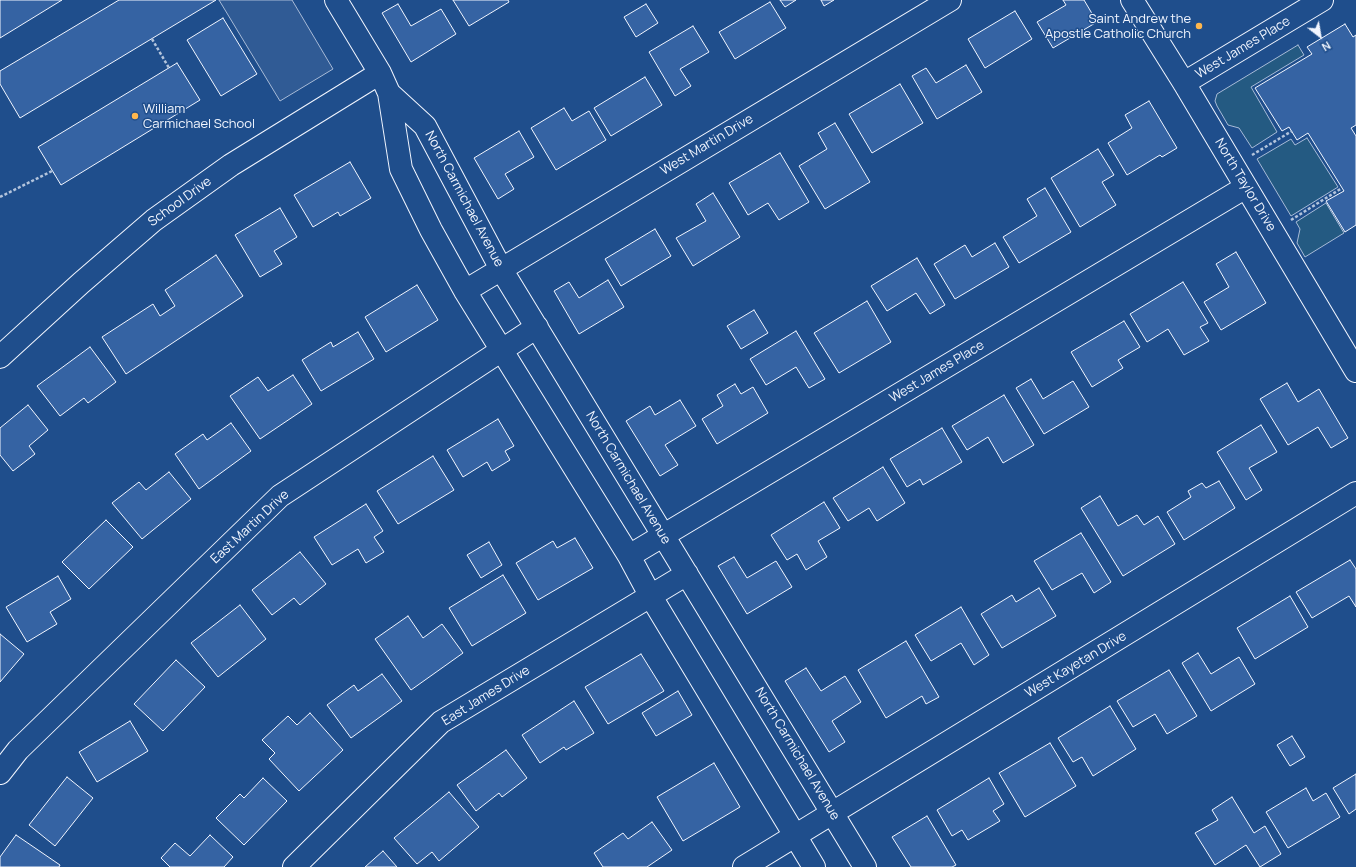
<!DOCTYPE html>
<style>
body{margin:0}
#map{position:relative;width:1356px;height:867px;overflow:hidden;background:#1f4e8c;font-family:Manrope,sans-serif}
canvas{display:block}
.north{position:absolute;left:1300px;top:16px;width:40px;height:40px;-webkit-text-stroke:3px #1f4e8c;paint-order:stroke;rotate:149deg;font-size:11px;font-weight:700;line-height:16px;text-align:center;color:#f2f6ff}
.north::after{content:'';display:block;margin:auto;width:14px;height:18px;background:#f2f6ff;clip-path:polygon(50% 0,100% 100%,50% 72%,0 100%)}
</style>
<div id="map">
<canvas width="1356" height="867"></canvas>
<div class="north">N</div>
</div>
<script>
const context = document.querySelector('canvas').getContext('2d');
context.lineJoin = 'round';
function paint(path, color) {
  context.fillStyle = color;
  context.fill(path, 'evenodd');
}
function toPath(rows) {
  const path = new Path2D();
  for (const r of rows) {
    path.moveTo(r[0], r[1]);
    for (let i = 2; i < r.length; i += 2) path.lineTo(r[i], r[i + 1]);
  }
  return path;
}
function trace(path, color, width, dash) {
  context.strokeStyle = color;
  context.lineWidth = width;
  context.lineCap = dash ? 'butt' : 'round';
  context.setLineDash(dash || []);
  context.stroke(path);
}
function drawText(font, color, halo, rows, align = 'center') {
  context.font = font + ' Manrope,sans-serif';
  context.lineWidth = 3;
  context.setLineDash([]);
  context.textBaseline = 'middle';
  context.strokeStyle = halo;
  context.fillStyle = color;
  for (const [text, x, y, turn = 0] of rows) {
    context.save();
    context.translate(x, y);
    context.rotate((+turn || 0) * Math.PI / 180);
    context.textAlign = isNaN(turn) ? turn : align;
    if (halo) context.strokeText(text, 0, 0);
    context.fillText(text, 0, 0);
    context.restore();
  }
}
const green = toPath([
 [1298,45,1304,55,1251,87,1277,132,1252,148,1239,128,1228,125,1217,106,1215,101,1217,94,1298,45],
 [1307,138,1338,187,1291,216,1257,159,1291,139,1295,145,1307,138],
 [1326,203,1344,233,1305,257,1297,243,1300,229,1296,222,1326,203]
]);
const parking = toPath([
 [219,0,292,0,333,69,280,101,219,0]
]);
const building = toPath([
 [0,0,62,0,0,38,0,0],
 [119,0,216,0,20,118,0,84,0,71,119,0],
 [453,0,508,0,509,2,469,26,453,0],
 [780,0,796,0,785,7,780,0],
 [821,0,834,0,824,6,821,0],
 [1063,0,1084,0,1097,22,1053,48,1037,22,1066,5,1063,0],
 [770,2,786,28,735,59,719,32,770,2],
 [398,4,411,26,441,9,456,34,411,62,382,13,398,4],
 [646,4,658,23,636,37,624,17,646,4],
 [1015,11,1032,39,985,68,968,39,1015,11],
 [223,18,257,74,221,96,187,40,223,18],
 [1345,24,1353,37,1356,35,1356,125,1351,128,1356,136,1356,225,1345,232,1326,201,1344,191,1308,133,1297,140,1289,127,1282,131,1255,88,1312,54,1307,47,1345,24],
 [693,26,709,52,680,69,691,86,675,96,649,52,693,26],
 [177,63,200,100,61,185,38,147,177,63],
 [966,65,982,92,937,119,912,76,926,68,936,83,966,65],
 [645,77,662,105,611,136,594,108,645,77],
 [900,84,923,123,872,153,849,114,900,84],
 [1149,101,1177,148,1162,157,1160,155,1127,175,1108,143,1132,128,1125,115,1149,101],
 [564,108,572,121,589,111,606,140,556,170,531,128,564,108],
 [835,123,870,182,825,209,799,166,827,149,818,133,835,123],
 [519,131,534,157,505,174,514,189,498,199,474,158,519,131],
 [1098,149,1114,175,1102,182,1116,205,1080,227,1051,178,1098,149],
 [780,153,809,202,779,220,768,203,748,215,729,183,780,153],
 [350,162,371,198,340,216,338,212,313,227,294,195,350,162],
 [1045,188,1071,232,1019,263,1003,237,1037,216,1027,199,1045,188],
 [713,193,740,237,693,266,676,238,706,221,696,204,713,193],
 [280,208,297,237,274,251,282,264,260,277,235,235,280,208],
 [655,229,671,256,621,286,605,259,655,229],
 [995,243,1009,267,955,299,934,264,965,245,972,257,995,243],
 [1236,252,1266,303,1221,330,1204,302,1229,287,1216,264,1236,252],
 [216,255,243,296,126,374,102,337,153,304,160,316,175,306,165,290,216,255],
 [917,258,945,305,930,314,916,293,887,311,871,286,917,258],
 [608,280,624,307,579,334,554,291,569,282,579,298,608,280],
 [1183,282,1208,323,1200,327,1209,341,1184,355,1168,329,1147,342,1130,314,1183,282],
 [417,285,438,320,386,352,365,317,417,285],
 [867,301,891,342,839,373,814,333,867,301],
 [754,310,768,333,741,349,727,326,754,310],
 [1124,321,1140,347,1118,360,1123,368,1092,387,1071,352,1124,321],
 [796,331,825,379,809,388,796,367,766,385,750,359,796,331],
 [358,332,374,359,321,391,302,360,331,342,333,347,358,332],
 [90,347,116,382,88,403,84,398,60,416,37,386,90,347],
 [293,375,312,404,260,439,230,396,258,377,268,391,293,375],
 [1031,379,1043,399,1073,381,1089,407,1044,434,1016,388,1031,379],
 [1287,383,1298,402,1319,389,1348,438,1331,448,1318,427,1288,445,1260,399,1287,383],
 [735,384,741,394,753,387,768,413,717,444,702,419,723,406,717,395,735,384],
 [1004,395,1034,445,1003,463,988,437,967,450,952,426,1004,395],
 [680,400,696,426,665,445,678,465,660,476,626,421,650,406,655,415,680,400],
 [28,405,48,430,29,446,35,454,13,471,0,455,0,428,28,405],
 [498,419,514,446,505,451,510,460,492,471,487,462,463,477,447,450,498,419],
 [231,423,251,451,199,489,175,454,203,434,207,440,231,423],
 [1261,425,1277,452,1249,468,1262,490,1246,500,1217,452,1261,425],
 [942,428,962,462,923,485,920,479,907,487,890,459,942,428],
 [433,456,454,490,398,524,377,491,433,456],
 [883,467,905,503,877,521,869,508,848,521,833,498,883,467],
 [169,472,191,499,142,539,112,503,139,482,146,490,169,472],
 [1219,481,1235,508,1184,540,1167,512,1191,497,1188,491,1202,483,1206,488,1219,481],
 [1100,496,1118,526,1137,515,1144,525,1158,516,1175,544,1123,576,1081,508,1100,496],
 [824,502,840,528,818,541,827,557,806,570,797,554,787,560,771,535,824,502],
 [366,504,383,531,374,537,384,552,366,563,358,549,332,565,314,537,366,504],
 [106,520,133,547,89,589,62,562,106,520],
 [1081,533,1111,582,1094,593,1082,573,1052,590,1034,561,1081,533],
 [575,538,593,568,538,600,516,563,553,541,557,548,575,538],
 [489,542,502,565,481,578,467,555,489,542],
 [300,552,326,584,300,605,294,598,272,615,252,590,300,552],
 [734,557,747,578,776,561,792,587,747,614,718,566,734,557],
 [1350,560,1356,569,1356,607,1349,596,1312,618,1296,592,1350,560],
 [503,575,526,613,472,646,449,608,503,575],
 [58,576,71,599,50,612,57,624,27,642,6,607,58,576],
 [1039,588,1056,616,1002,648,981,614,1012,595,1016,602,1039,588],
 [1290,596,1308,627,1255,659,1237,628,1290,596],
 [240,605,266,639,218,677,191,643,240,605],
 [961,607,989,655,974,665,961,643,931,661,915,635,961,607],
 [408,616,423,638,442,624,463,653,411,690,375,639,408,616],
 [0,634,24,654,0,682,0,634],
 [906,641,939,697,926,704,922,696,886,718,858,670,906,641],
 [1198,653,1211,674,1239,657,1255,684,1211,711,1182,663,1198,653],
 [641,654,664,691,608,724,585,687,641,654],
 [176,660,205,687,163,731,134,704,176,660],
 [806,668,821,691,845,676,861,702,832,721,845,742,829,752,785,681,806,668],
 [1169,670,1197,716,1167,734,1155,714,1133,727,1117,701,1169,670],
 [382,674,402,701,351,738,327,705,354,685,358,691,382,674],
 [678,691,692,715,656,736,642,713,678,691],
 [574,701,594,733,566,750,564,747,540,763,522,735,574,701],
 [1110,706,1136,749,1093,776,1082,757,1073,762,1058,738,1110,706],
 [310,713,343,750,299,791,269,759,275,753,262,740,288,716,297,725,310,713],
 [130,721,148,751,97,782,79,752,130,721],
 [1292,736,1305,757,1290,766,1277,745,1292,736],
 [1050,743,1076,786,1025,817,999,773,1050,743],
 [506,750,527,778,502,797,499,793,476,811,457,785,506,750],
 [714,763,740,807,683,841,657,797,714,763],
 [1356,774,1356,809,1349,814,1333,788,1356,774],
 [67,777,93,798,55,846,29,825,67,777],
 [263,778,287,801,244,845,216,818,240,794,244,798,263,778],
 [989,778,1004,804,993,811,1000,821,968,840,962,830,952,836,937,810,989,778],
 [1306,788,1313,801,1326,793,1340,817,1288,848,1266,812,1306,788],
 [449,792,479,827,439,861,432,852,417,864,394,838,449,792],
 [1232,797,1254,833,1265,826,1281,854,1260,867,1246,845,1215,865,1195,833,1218,820,1212,810,1232,797],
 [927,816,956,865,952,867,911,867,892,837,927,816],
 [652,822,672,850,647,867,603,867,594,853,623,833,628,839,652,822],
 [16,835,60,865,59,867,0,867,0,857,16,835],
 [210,835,233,857,224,867,170,867,161,858,175,843,190,856,210,835],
 [383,851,397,867,365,867,383,851]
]);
const path = toPath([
 [152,39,169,68],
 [1252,155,1292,131],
 [0,197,52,171],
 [1291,220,1342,188]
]);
const minor = toPath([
 [336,0,380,73,389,93,401,169,431,230,465,291,629,556,650,595,814,867],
 [1132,0,1184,83,1356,371],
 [1184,83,1322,0],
 [389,93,425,126,501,269,865,867],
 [465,291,950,0],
 [0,357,81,283,154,220,231,165,380,73],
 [629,556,1246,187],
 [0,773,18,750,280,496,537,327],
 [294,867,441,722,687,574],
 [744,867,1356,493]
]);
const markers = [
 [1199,26,4,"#ffb74d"],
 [135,116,4,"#ffb74d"]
];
const poiNames = [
 ["Saint Andrew the",1191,19],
 ["Apostle Catholic Church",1191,34],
 ["William",143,109,"left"],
 ["Carmichael School",143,124,"left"]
];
const streetNames = [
 ["West James Place",1243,48,-31],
 ["West Martin Drive",707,145,-31],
 ["North Taylor Drive",1245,185,59],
 ["North Carmichael Avenue",464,199,62],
 ["School Drive",180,202,-36],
 ["West James Place",937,372,-31],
 ["North Carmichael Avenue",628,478,59],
 ["East Martin Drive",250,527,-43],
 ["West Kayetan Drive",1076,665,-31],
 ["East James Drive",486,696,-32],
 ["North Carmichael Avenue",797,754,59]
];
paint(green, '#245a82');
trace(green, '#a8bbd7', 1);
paint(parking, '#305b95');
trace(parking, '#a8bbd7', 1);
paint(building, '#3563a3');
trace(building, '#f2f6ff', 1);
trace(minor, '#f2f6ff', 24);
trace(path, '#b3c4dc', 2.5, [3, 2]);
trace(minor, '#1f4e8c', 22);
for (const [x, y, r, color] of markers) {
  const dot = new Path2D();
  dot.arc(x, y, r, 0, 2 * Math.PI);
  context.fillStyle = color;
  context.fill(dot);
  trace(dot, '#1f4e8c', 1.5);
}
drawText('13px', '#f2f6ff', '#1f4e8c', poiNames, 'right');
drawText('13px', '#f2f6ff', '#1f4e8c', streetNames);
</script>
